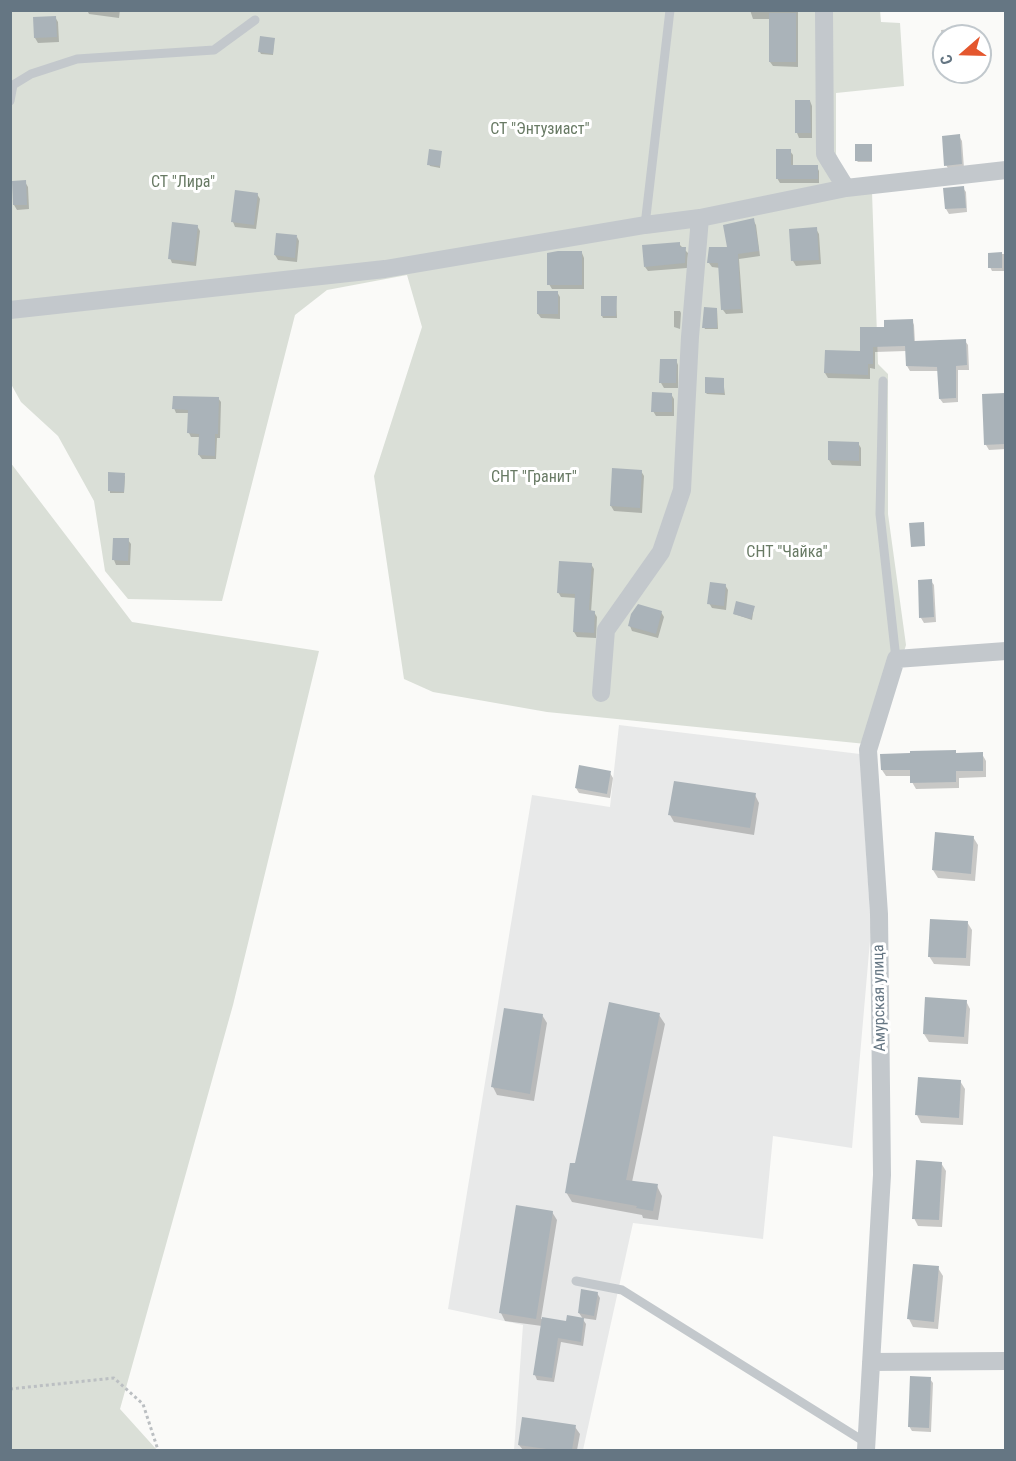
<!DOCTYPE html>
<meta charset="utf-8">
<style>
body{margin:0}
#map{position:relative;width:1016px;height:1461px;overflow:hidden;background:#fafaf8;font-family:"Roboto Condensed",sans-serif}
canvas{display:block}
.frame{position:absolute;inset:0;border:12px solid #657683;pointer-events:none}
.north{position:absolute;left:932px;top:24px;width:60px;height:60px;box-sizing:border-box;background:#fff;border:2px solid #c1c8cd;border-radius:50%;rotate:250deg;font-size:16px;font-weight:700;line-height:24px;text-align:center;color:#657683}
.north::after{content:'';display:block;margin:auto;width:21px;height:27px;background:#e4572e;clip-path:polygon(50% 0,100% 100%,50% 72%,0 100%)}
</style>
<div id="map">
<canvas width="1016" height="1461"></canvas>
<div class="frame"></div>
<div class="north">С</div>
</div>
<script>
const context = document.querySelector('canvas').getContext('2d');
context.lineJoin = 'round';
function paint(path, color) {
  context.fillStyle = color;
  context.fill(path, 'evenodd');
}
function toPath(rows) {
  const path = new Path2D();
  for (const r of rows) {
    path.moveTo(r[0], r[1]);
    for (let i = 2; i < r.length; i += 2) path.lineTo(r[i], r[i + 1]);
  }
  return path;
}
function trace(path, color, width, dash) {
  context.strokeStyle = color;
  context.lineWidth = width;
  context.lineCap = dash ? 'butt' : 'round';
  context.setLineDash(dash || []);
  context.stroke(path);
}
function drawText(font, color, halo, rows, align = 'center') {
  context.font = font + ' "Roboto Condensed",sans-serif';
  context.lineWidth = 6;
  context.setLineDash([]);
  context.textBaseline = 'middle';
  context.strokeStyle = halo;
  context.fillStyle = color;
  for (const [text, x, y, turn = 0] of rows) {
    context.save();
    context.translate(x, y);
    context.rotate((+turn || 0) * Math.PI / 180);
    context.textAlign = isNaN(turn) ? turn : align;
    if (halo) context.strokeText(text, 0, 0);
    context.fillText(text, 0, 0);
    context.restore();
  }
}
const built = toPath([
 [619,725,860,754,871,929,852,1148,773,1136,763,1239,633,1223,583,1450,514,1450,523,1325,448,1309,532,795,610,807]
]);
const green = toPath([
 [880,10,881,22,900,23,904,86,836,93,836,154,844,171,844,196,872,192,878,364,888,374,888,514,906,645,876,745,547,712,433,692,404,679,374,476,422,327,407,275,327,290,295,315,222,601,128,599,105,571,94,501,58,436,21,402,11,384,10,11],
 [10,462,132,622,319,651,233,1005,120,1409,157,1450,11,1450]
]);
const shadow = toPath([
 [87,10,120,10,119,18,89,14],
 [750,10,798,10,798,67,773,66,770,62,770,19,753,19],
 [55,17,58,22,59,42,38,43,35,38],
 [960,28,962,36,944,36,943,44,941,30],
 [274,39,273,55,261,54,260,52],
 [797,101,810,101,812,106,812,138,799,138,797,133],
 [959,136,962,141,964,168,949,170,946,165],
 [871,146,872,162,858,162,856,160],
 [790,151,793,155,793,167,817,167,819,171,819,183,780,183,777,178],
 [441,152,440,168,430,166,429,164],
 [25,182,28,187,29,209,17,210,14,205],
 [963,188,966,192,967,212,949,214,946,209],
 [257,194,260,199,256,229,235,227,233,222],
 [753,220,756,225,760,256,739,259,743,313,726,314,723,310,720,268,712,267,709,263,728,249],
 [197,226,200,231,196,266,172,263,170,258],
 [816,229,819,234,821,264,796,266,793,261,791,231],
 [297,237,299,241,297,262,278,260,275,255],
 [679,244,688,253,687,268,648,271,645,267],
 [582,253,584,258,584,289,552,289,549,284],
 [989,254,1006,254,1006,271,992,271,990,267],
 [557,292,560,297,560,319,541,318,538,314],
 [616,298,617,318,603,318,602,316],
 [717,309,718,329,705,329,704,327],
 [674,311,680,311,681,313,680,329,674,327],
 [912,320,914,325,915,343,965,341,968,345,969,370,958,370,958,402,943,403,940,399,939,371,910,371,907,366,906,351,875,352,875,369,870,368,870,379,828,378,825,373,861,353,886,328],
 [676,360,678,365,678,388,664,388,661,383],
 [723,379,725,395,707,394,706,393],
 [671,394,674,399,674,416,656,416,653,411],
 [1006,395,1006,449,989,450,986,445,984,396],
 [218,398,221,402,220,438,217,438,216,459,202,459,199,455,200,437,191,437,189,433,189,413,176,413,174,408],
 [858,443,861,448,861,466,832,465,829,460],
 [641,471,644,476,642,513,614,511,611,506],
 [110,474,125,476,124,493,110,493],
 [128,540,131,544,130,565,116,565,114,560],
 [591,564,594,569,591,612,594,612,597,617,596,638,577,637,574,632,576,598,561,597,558,592],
 [931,581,934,585,936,622,924,623,921,618],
 [725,585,728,590,726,610,712,608,709,603],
 [754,607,752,620,734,614],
 [661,612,664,617,658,638,632,631,630,626],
 [956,754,982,754,986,761,986,777,959,778,959,788,916,789,912,782,912,776,886,776,882,770],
 [610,773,613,778,610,798,579,793,576,788],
 [755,795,759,803,754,835,674,822,670,815],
 [973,837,978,845,975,881,938,878,933,870],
 [967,922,972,930,970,966,934,964,929,956],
 [927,999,966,1001,970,1009,968,1044,929,1042,924,1034],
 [542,1015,547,1023,534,1101,497,1095,493,1087],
 [659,1015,665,1024,632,1182,657,1186,662,1196,658,1220,643,1218,642,1215,572,1202,566,1192,576,1165],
 [960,1081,965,1089,963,1125,921,1123,917,1115],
 [941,1163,946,1171,942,1227,918,1226,914,1218],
 [552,1212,557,1220,541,1319,568,1323,583,1319,579,1313,597,1293,600,1298,596,1320,582,1318,586,1324,583,1346,561,1342,554,1382,537,1380,535,1375,542,1326,505,1321,501,1313],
 [938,1268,943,1276,938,1329,913,1327,909,1319],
 [930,1379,933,1383,931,1432,912,1431,909,1426],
 [575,1427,580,1434,577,1450,523,1450,519,1445]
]);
const building = toPath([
 [769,13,796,13,796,62,769,62],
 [56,16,57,37,34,38,33,17],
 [260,36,275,38,273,54,258,52],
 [795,100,810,100,811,133,795,133],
 [960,134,962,164,944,166,942,136],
 [855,144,872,144,872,161,855,161],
 [429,149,442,151,440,166,427,165],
 [776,149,791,149,791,165,818,165,818,179,776,179],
 [26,180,27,205,13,205,12,181],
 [964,186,966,208,945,209,943,188],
 [235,190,258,193,254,225,231,222],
 [754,218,759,251,738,254,741,309,721,310,718,263,707,263,709,247,727,247,723,225],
 [172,222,198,225,194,262,168,259],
 [817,227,819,260,791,261,789,229],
 [276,233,297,235,295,258,274,255],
 [680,242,680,247,686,247,685,263,644,267,642,245],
 [558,251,582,251,582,285,547,285,547,253],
 [1002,252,1002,268,988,268,988,253],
 [537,291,558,291,558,314,537,314],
 [601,296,617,296,616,316,601,316],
 [704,307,717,308,717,328,702,328],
 [913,319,914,341,966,339,967,365,956,366,956,398,939,399,937,367,906,366,905,346,873,347,873,364,868,364,868,375,824,373,825,350,860,351,860,327,884,327,884,320],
 [660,359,677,359,676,383,659,383],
 [705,377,724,378,724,393,705,393],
 [652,392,672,393,672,412,651,412],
 [1005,393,1005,444,984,445,982,394],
 [173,396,219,397,218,434,215,434,215,456,198,455,199,434,187,433,188,410,172,409],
 [828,441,859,442,859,461,828,460],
 [612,468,642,470,640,508,610,506],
 [108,472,125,473,124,492,108,491],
 [924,522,925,546,911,547,909,523],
 [113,538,129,538,128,561,112,560],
 [559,561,592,563,589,610,595,611,594,633,573,632,575,594,557,593],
 [932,579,934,617,919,618,918,580],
 [710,582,726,584,724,606,707,604],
 [736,601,755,606,751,619,733,614],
 [638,604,662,611,656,634,628,626,631,614],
 [956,750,956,753,983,752,983,771,956,771,956,782,910,783,910,770,881,770,880,754,910,753,910,751],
 [579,765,611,771,607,794,575,788],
 [674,781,756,793,750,828,668,815],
 [935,832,974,836,971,874,932,870],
 [930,919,968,921,966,958,928,957],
 [925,997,967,1000,964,1037,923,1034],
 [609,1002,660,1013,626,1180,658,1184,653,1211,636,1208,637,1206,565,1193,570,1163,575,1163],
 [504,1008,543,1014,530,1094,491,1087],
 [918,1077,961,1080,959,1118,915,1115],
 [916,1160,942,1162,939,1220,912,1219],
 [516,1205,553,1211,536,1319,499,1313],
 [913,1264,939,1266,934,1322,907,1319],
 [581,1289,598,1292,594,1316,578,1313],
 [567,1315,584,1318,581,1342,558,1338,552,1378,533,1375,542,1317,566,1321],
 [910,1376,931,1377,929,1428,908,1427],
 [522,1417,576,1425,572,1450,554,1450,518,1445]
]);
const path = toPath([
 [10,1389,114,1378,143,1404,158,1450]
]);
const lane = toPath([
 [10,101,13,85,31,74,77,59,214,50,255,20],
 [645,225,670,10],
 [883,381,880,514,896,659],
 [576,1281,622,1290,865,1442]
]);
const street = toPath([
 [824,10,825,154,846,188],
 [10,310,385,269,645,225,700,218,846,188,1006,170],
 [601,693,606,630,661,552,682,490,690,337,700,218],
 [871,1362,1006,1361],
 [866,1450,882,1175,879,914,868,750,896,659,1006,651]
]);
const parkNames = [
 ["СТ \"Энтузиаст\"",540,130],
 ["СТ \"Лира\"",183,183],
 ["СНТ \"Гранит\"",534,478],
 ["СНТ \"Чайка\"",787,553]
];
const streetNames = [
 ["Амурская улица",880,998,-91]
];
paint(built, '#e8e9e9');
paint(green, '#dadfd7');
paint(shadow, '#0003');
paint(building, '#aab3b9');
trace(path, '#bbbfc2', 3, [3, 3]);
trace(lane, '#c3c8cc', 9);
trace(street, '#c3c8cc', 18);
drawText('16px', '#687a64', '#fff', parkNames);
drawText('16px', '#657683', '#fff', streetNames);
</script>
